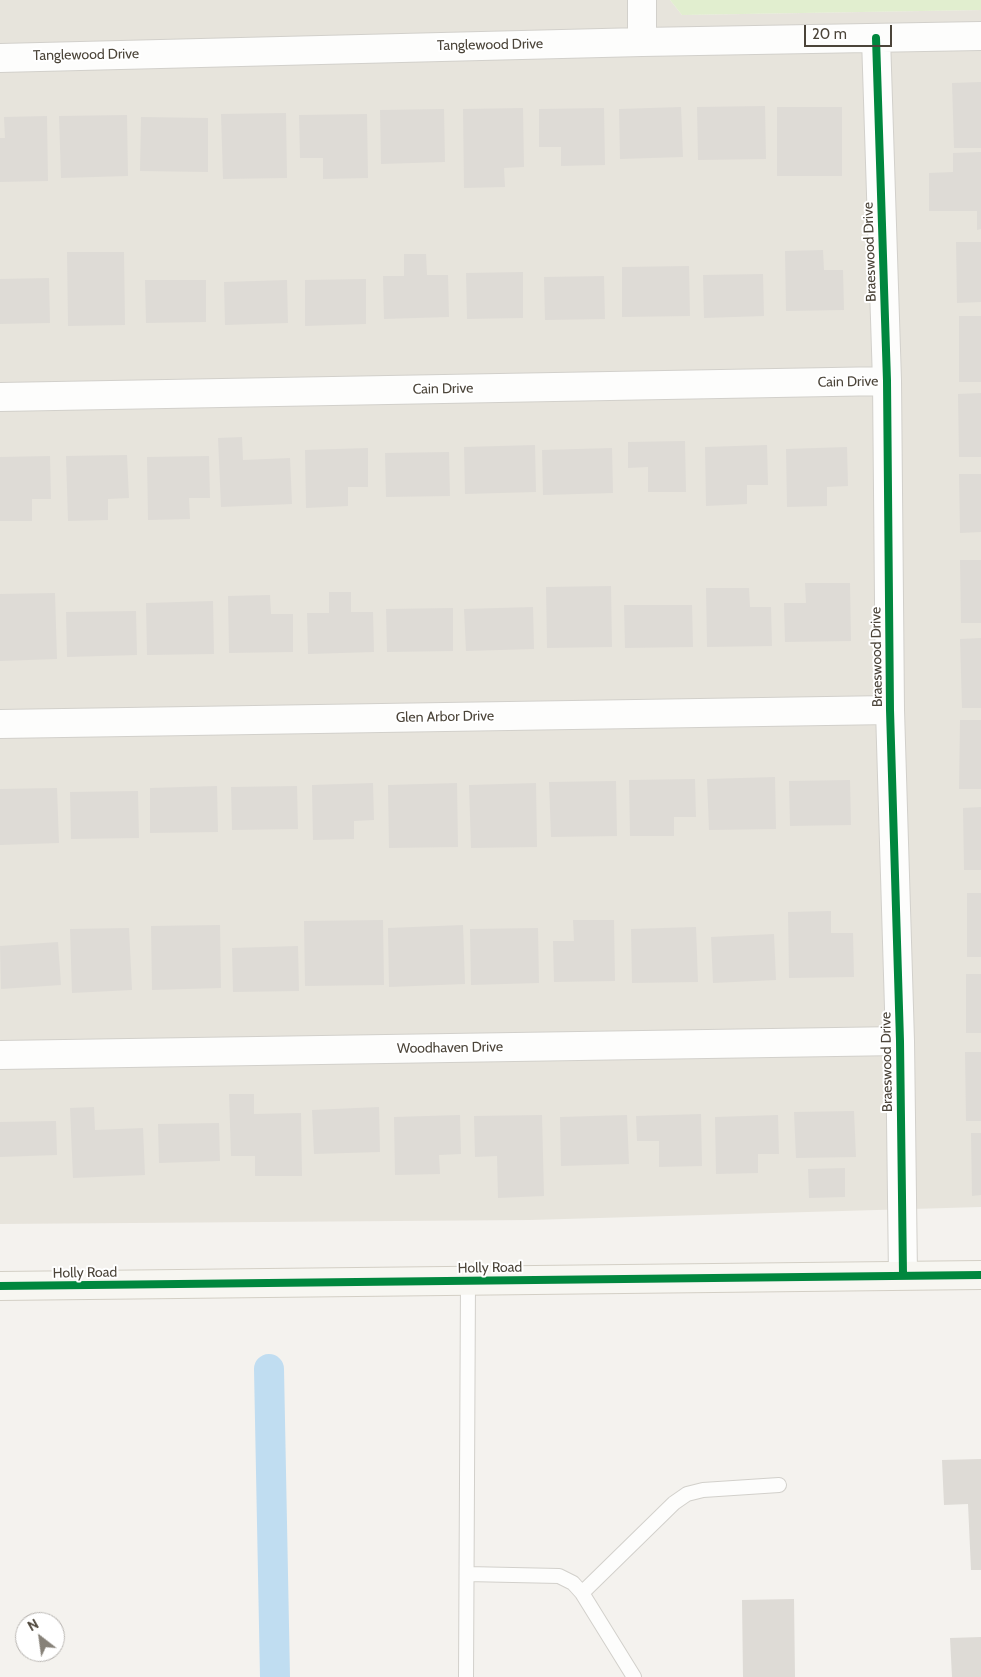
<!DOCTYPE html>
<style>
body{margin:0}
#map{position:relative;width:981px;height:1677px;overflow:hidden;background:#f4f2ee;font-family:Cabin,sans-serif}
canvas{display:block}
.north{position:absolute;left:15px;top:1612px;width:50px;height:50px;box-sizing:border-box;background:#fff;border:1px solid #b7b4b0;border-radius:50%;rotate:330deg;font-size:14px;font-weight:700;line-height:20px;text-align:center;color:#4b4439}
.north::after{content:'';display:block;margin:auto;width:18px;height:22px;background:#868178;clip-path:polygon(50% 0,100% 100%,50% 72%,0 100%)}
.scale{position:absolute;left:804px;top:25px;width:88px;height:22px;box-sizing:border-box;border:2px solid #4b4439;border-top:0;padding-left:6px;font-size:15px;line-height:18px;white-space:nowrap;color:#4b4439;-webkit-text-stroke:4px #fff;paint-order:stroke}
</style>
<div id="map">
<canvas width="981" height="1677"></canvas>
<div class="north">N</div>
<div class="scale">20 m</div>
</div>
<script>
const context = document.querySelector('canvas').getContext('2d');
context.lineJoin = 'round';
function paint(path, color) {
  context.fillStyle = color;
  context.fill(path, 'evenodd');
}
function toPath(rows) {
  const path = new Path2D();
  for (const r of rows) {
    path.moveTo(r[0], r[1]);
    for (let i = 2; i < r.length; i += 2) path.lineTo(r[i], r[i + 1]);
  }
  return path;
}
function trace(path, color, width, dash) {
  context.strokeStyle = color;
  context.lineWidth = width;
  context.lineCap = dash ? 'butt' : 'round';
  context.setLineDash(dash || []);
  context.stroke(path);
}
function drawText(font, color, halo, rows, align = 'center') {
  context.font = font + ' Cabin,sans-serif';
  context.lineWidth = 4;
  context.setLineDash([]);
  context.textBaseline = 'middle';
  context.strokeStyle = halo;
  context.fillStyle = color;
  for (const [text, x, y, turn = 0] of rows) {
    context.save();
    context.translate(x, y);
    context.rotate((+turn || 0) * Math.PI / 180);
    context.textAlign = isNaN(turn) ? turn : align;
    if (halo) context.strokeText(text, 0, 0);
    context.fillText(text, 0, 0);
    context.restore();
  }
}
const residential = toPath([
 [0,0,670,0,682,15,981,10,981,1207,530,1220,0,1224]
]);
const green = toPath([
 [670,0,981,0,981,10,682,15]
]);
const canal = toPath([
 [269,1369,275,1677]
]);
const building = toPath([
 [981,82,981,148,954,148,952,83],
 [765,106,766,159,698,160,697,107],
 [681,107,683,157,620,159,619,109],
 [777,107,842,107,842,176,777,176],
 [523,108,524,167,504,168,505,187,464,188,463,109],
 [604,108,605,165,561,166,561,147,539,147,539,109],
 [444,109,445,162,381,164,380,110],
 [286,113,287,178,223,179,221,114],
 [367,114,368,178,323,179,323,158,300,158,299,115],
 [127,115,128,176,61,178,59,116],
 [47,116,48,181,0,182,0,138,5,138,4,117],
 [141,117,208,118,208,172,140,171],
 [981,152,981,229,977,230,977,211,929,211,929,173,953,172,953,153],
 [956,242,981,242,981,302,957,303],
 [823,250,824,270,843,270,844,310,786,311,785,251],
 [67,252,124,252,125,325,68,326],
 [404,254,426,254,427,275,448,275,449,317,384,319,383,276,404,276],
 [689,266,690,316,622,317,622,267],
 [523,272,523,318,467,319,466,273],
 [763,274,764,316,704,318,703,275],
 [604,276,605,319,545,320,544,277],
 [49,278,50,323,0,324,0,279],
 [366,279,366,324,305,326,305,280],
 [145,280,206,280,206,322,146,323],
 [287,280,288,323,225,325,224,282],
 [959,316,981,316,981,382,959,382],
 [981,393,981,457,959,457,958,394],
 [242,437,243,460,290,458,292,504,221,507,218,438],
 [685,441,686,492,648,492,648,467,628,468,628,442],
 [535,445,536,492,465,494,464,447],
 [767,445,768,485,747,485,747,504,706,506,705,447],
 [847,447,848,486,827,487,827,506,787,507,786,449],
 [368,448,368,487,348,487,348,506,306,508,305,450],
 [612,448,613,493,543,495,542,450],
 [449,452,450,496,386,497,385,453],
 [127,455,129,498,108,499,108,520,68,521,66,456],
 [50,456,51,499,32,499,32,521,0,521,0,457],
 [209,456,210,498,189,498,190,519,148,520,147,457],
 [959,474,981,474,981,532,960,533],
 [960,560,981,560,981,623,961,623],
 [805,583,850,583,851,641,785,642,784,603,806,603],
 [611,586,612,647,547,648,546,587],
 [706,588,749,588,750,607,771,607,772,646,707,647],
 [329,592,351,592,351,612,373,612,374,652,308,654,307,613,329,613],
 [55,593,57,659,0,661,0,594],
 [270,595,271,614,293,614,293,652,229,653,228,596],
 [213,601,214,654,147,655,146,603],
 [624,605,692,605,693,647,625,648],
 [533,607,534,649,466,651,464,609],
 [453,608,453,651,387,652,386,609],
 [136,611,137,655,67,657,66,612],
 [981,638,981,708,962,708,960,639],
 [960,720,981,720,981,789,959,789],
 [775,777,776,829,709,830,707,779],
 [695,779,696,817,674,817,674,836,630,836,629,780],
 [850,780,851,825,790,826,789,781],
 [616,781,617,836,551,837,549,782],
 [373,783,374,820,354,821,354,839,313,840,312,785],
 [457,783,458,847,389,848,388,785],
 [536,783,537,847,471,848,469,785],
 [217,786,218,832,150,833,150,788],
 [297,786,298,829,232,830,231,787],
 [57,788,59,843,0,845,0,789],
 [138,791,139,838,71,839,70,792],
 [981,807,981,870,964,870,963,808],
 [967,893,981,893,981,957,967,957],
 [831,911,831,933,853,933,854,977,789,978,788,912],
 [383,920,384,985,305,986,304,921],
 [573,920,614,920,615,981,554,982,553,941,574,941],
 [220,925,221,988,152,990,151,926],
 [463,925,465,984,389,987,388,928],
 [696,927,698,982,632,983,631,929],
 [129,928,132,990,72,993,70,929],
 [538,928,539,983,471,985,470,929],
 [774,934,776,980,713,983,711,937],
 [58,942,61,985,1,989,0,946],
 [298,946,299,991,233,992,232,948],
 [966,974,981,974,981,1033,966,1033],
 [965,1052,981,1052,981,1121,966,1121],
 [229,1094,254,1094,254,1114,301,1113,302,1176,255,1176,255,1156,231,1156],
 [94,1107,95,1130,143,1128,145,1175,73,1178,70,1108],
 [379,1107,380,1152,314,1154,312,1110],
 [854,1111,856,1157,796,1158,794,1112],
 [701,1114,702,1166,659,1167,659,1141,637,1141,636,1116],
 [460,1115,461,1154,439,1155,440,1174,395,1175,394,1117],
 [542,1115,544,1196,498,1198,497,1156,475,1157,474,1116],
 [627,1115,629,1164,561,1166,560,1117],
 [778,1115,779,1154,758,1154,758,1173,716,1174,715,1117],
 [56,1121,57,1155,0,1157,0,1122],
 [219,1123,220,1161,159,1163,158,1124],
 [971,1133,981,1133,981,1195,972,1196],
 [845,1168,845,1197,809,1198,808,1169],
 [981,1459,981,1570,971,1570,968,1504,944,1505,942,1460],
 [794,1599,795,1677,743,1677,742,1600],
 [981,1637,981,1677,952,1677,950,1638]
]);
const lane = toPath([
 [467,1574,559,1576,573,1583,582,1593,634,1677],
 [582,1593,674,1503,687,1494,703,1490,779,1485],
 [466,1677,468,1281]
]);
const street = toPath([
 [642,0,642,42],
 [876,38,887,381,890,710,900,1041,903,1275],
 [0,58,642,42,981,36],
 [0,397,887,381],
 [0,724,890,710],
 [0,1055,900,1041]
]);
const secondary = toPath([
 [0,1286,981,1275]
]);
const cycleway = toPath([
 [876,38,887,381,890,710,900,1041,903,1275],
 [0,1286,981,1275]
]);
const streetNames = [
 ["Tanglewood Drive",490,45,-1],
 ["Tanglewood Drive",86,55,-1],
 ["Braeswood Drive",870,252,-92],
 ["Cain Drive",848,382,-1],
 ["Cain Drive",443,389,-1],
 ["Braeswood Drive",877,657,-91],
 ["Glen Arbor Drive",445,717,-1],
 ["Woodhaven Drive",450,1048,-1],
 ["Braeswood Drive",887,1062,-91],
 ["Holly Road",490,1268,-1],
 ["Holly Road",85,1273,-1]
];
paint(residential, '#e7e4dc');
paint(green, '#e1eecf');
trace(canal, '#c0ddf1', 30);
paint(building, '#dedbd6');
trace(lane, '#d2d0cb', 16);
trace(street, '#d2d0cb', 30);
trace(secondary, '#d3cfc5', 30);
trace(lane, '#fdfdfc', 14);
trace(street, '#fdfdfc', 28);
trace(secondary, '#f7f6f1', 28);
trace(cycleway, '#00873e', 8);
drawText('14px', '#4b4439', '#fff', streetNames);
</script>
